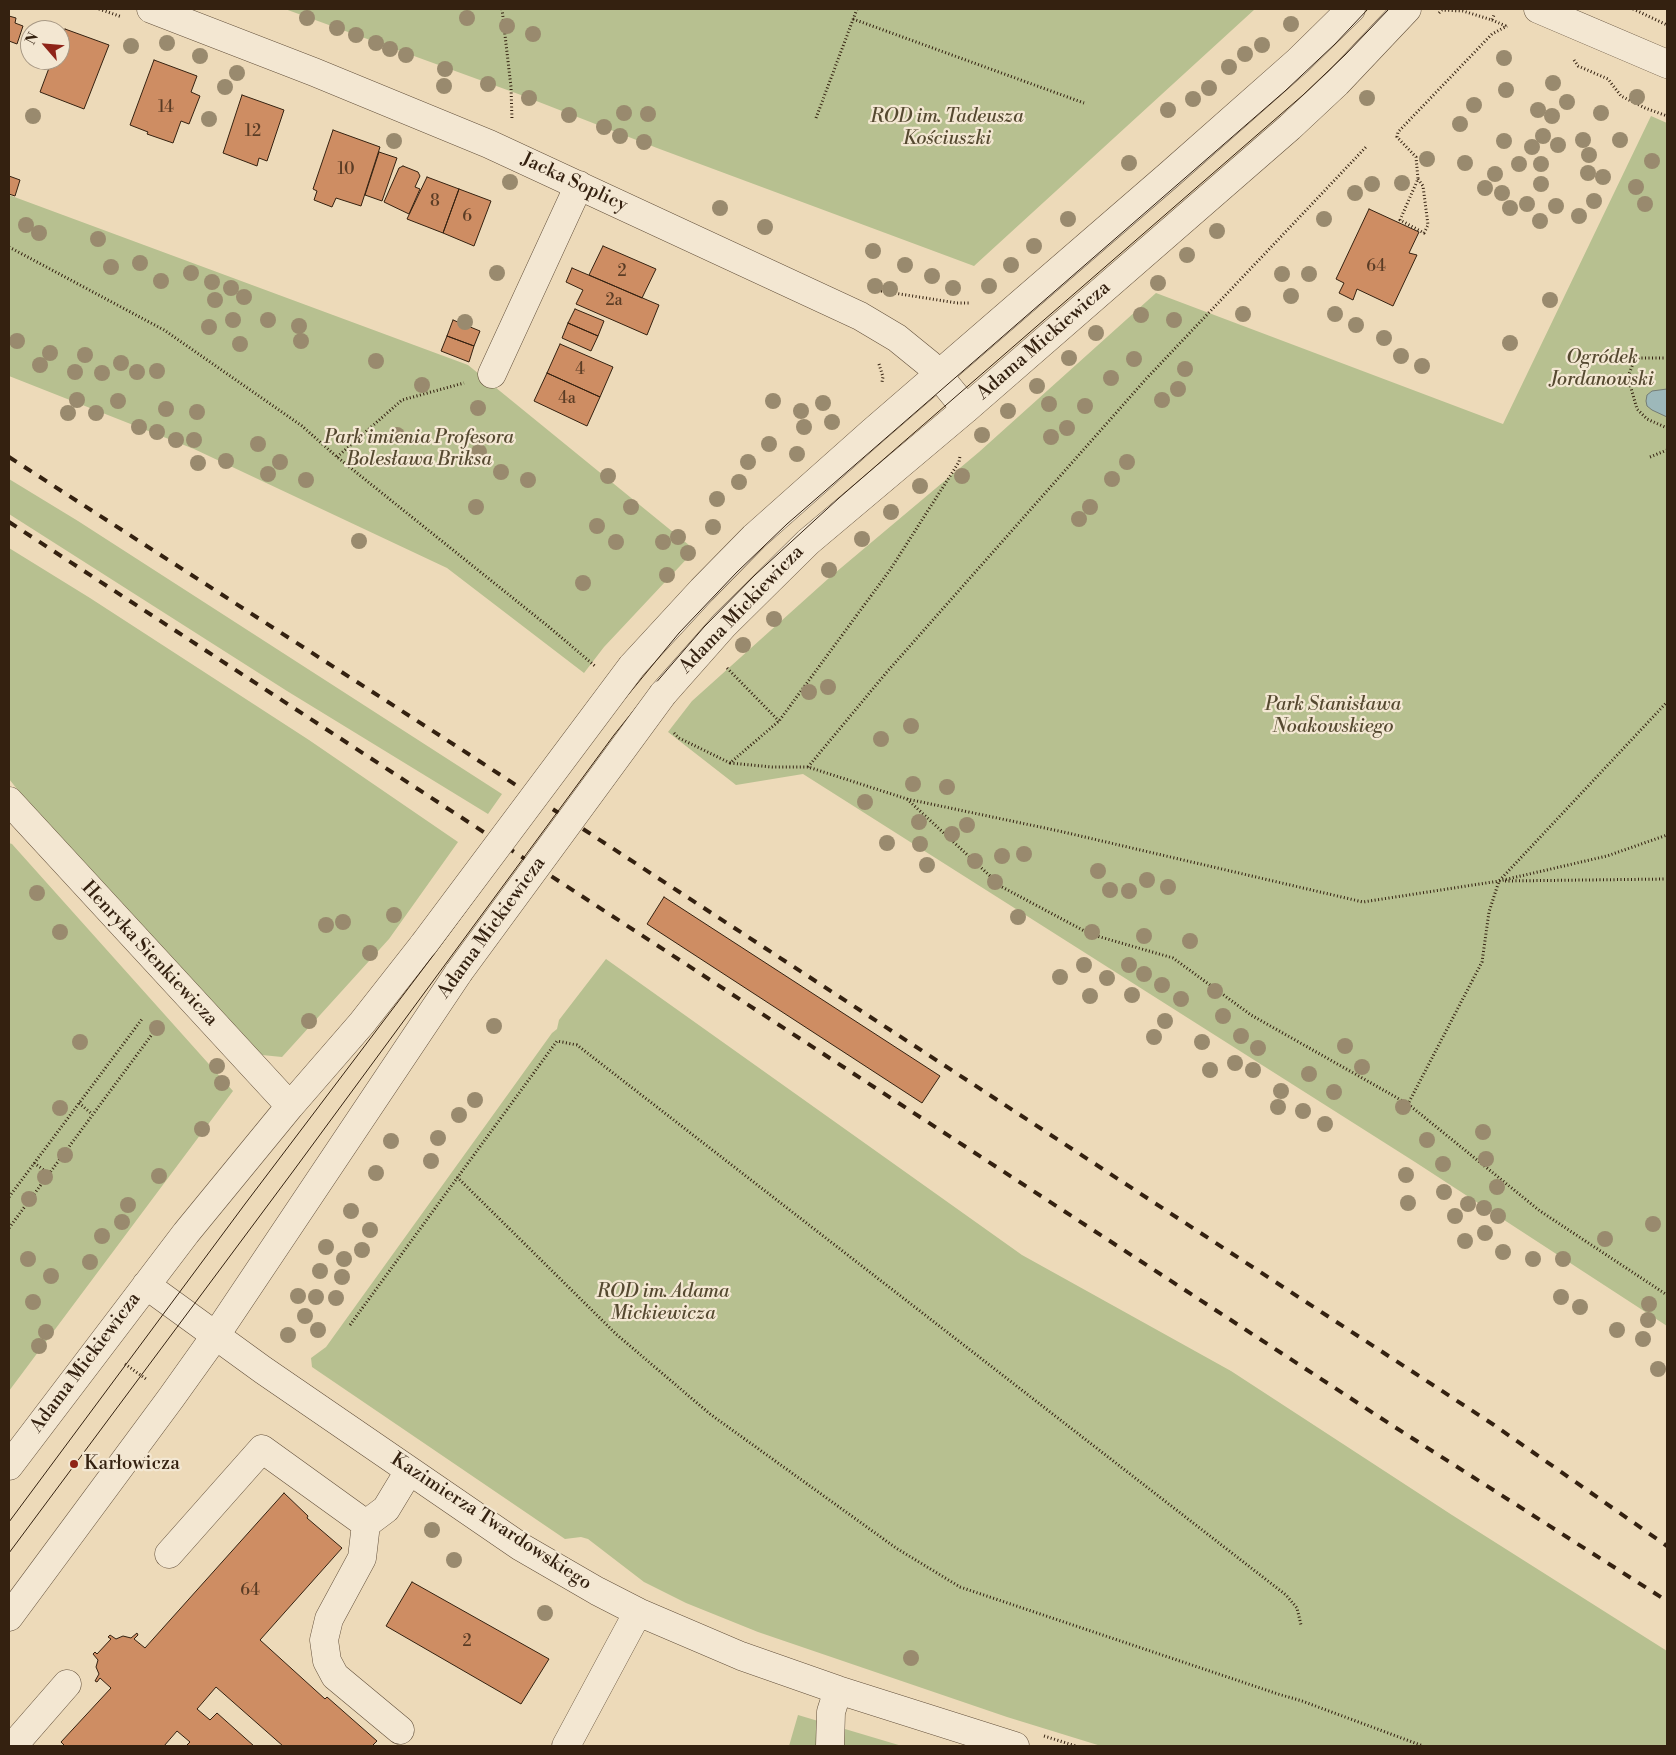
<!DOCTYPE html>
<meta charset="utf-8">
<style>
body{margin:0}
#map{position:relative;width:1676px;height:1755px;overflow:hidden;background:#eddab9;font-family:"Libre Bodoni",serif}
canvas{display:block}
.frame{position:absolute;inset:0;border:10px solid #342110;pointer-events:none}
.north{position:absolute;left:20px;top:20px;width:50px;height:50px;box-sizing:border-box;background:#f3e7d2;border:1px solid #a79884;border-radius:50%;rotate:297deg;font-size:14px;font-weight:700;line-height:20px;text-align:center;color:#342110}
.north::after{content:'';display:block;margin:auto;width:18px;height:22px;background:#8f2418;clip-path:polygon(50% 0,100% 100%,50% 72%,0 100%)}
</style>
<div id="map">
<canvas width="1676" height="1755"></canvas>
<div class="frame"></div>
<div class="north">N</div>
</div>
<script>
const context = document.querySelector('canvas').getContext('2d');
context.lineJoin = 'round';
function paint(path, color) {
  context.fillStyle = color;
  context.fill(path, 'evenodd');
}
function toPath(rows) {
  const path = new Path2D();
  for (const r of rows) {
    path.moveTo(r[0], r[1]);
    for (let i = 2; i < r.length; i += 2) path.lineTo(r[i], r[i + 1]);
  }
  return path;
}
function trace(path, color, width, dash) {
  context.strokeStyle = color;
  context.lineWidth = width;
  context.lineCap = dash ? 'butt' : 'round';
  context.setLineDash(dash || []);
  context.stroke(path);
}
function drawText(font, color, halo, rows, align = 'center') {
  context.font = font + ' "Libre Bodoni",serif';
  context.lineWidth = 4.5;
  context.setLineDash([]);
  context.textBaseline = 'middle';
  context.strokeStyle = halo;
  context.fillStyle = color;
  for (const [text, x, y, turn = 0] of rows) {
    context.save();
    context.translate(x, y);
    context.rotate((+turn || 0) * Math.PI / 180);
    context.textAlign = isNaN(turn) ? turn : align;
    if (halo) context.strokeText(text, 0, 0);
    context.fillText(text, 0, 0);
    context.restore();
  }
}
const green = toPath([
 [285,9,1255,9,974,266,657,148,521,95],
 [1651,116,1667,123,1667,1326,1415,1162,803,774,736,785,668,732,692,701,829,578,979,452,1156,293,1503,424],
 [9,195,468,365,695,550,604,647,584,673,447,568,194,449,9,376],
 [9,479,78,521,502,794,488,814,287,691,9,514],
 [9,548,90,598,309,740,458,842,389,939,282,1057,262,1055,51,831,9,779],
 [9,843,12,844,233,1091,9,1391],
 [606,959,1022,1255,1231,1371,1452,1515,1667,1651,1667,1746,1101,1746,1007,1717,758,1632,686,1603,644,1582,588,1539,581,1537,565,1539,312,1367,311,1358,326,1347,552,1033,557,1029,559,1020],
 [798,1715,902,1746,789,1746]
]);
const water = toPath([
 [1667,389,1667,417,1652,410,1647,406,1646,401,1647,395,1652,391,1667,389]
]);
const building = toPath([
 [9,16,16,18,15,23,23,26,17,44,9,41,9,16],
 [65,29,109,45,84,109,40,92,52,60,60,60,60,41,65,29],
 [154,60,197,76,191,92,200,96,189,124,181,121,173,143,147,134,148,132,130,125,154,60],
 [242,95,284,110,267,161,259,158,257,166,223,153,242,95],
 [333,130,380,147,361,206,336,198,332,207,314,200,317,191,313,189,333,130],
 [379,152,397,158,382,201,365,195,379,152],
 [403,166,418,172,420,176,415,187,420,189,409,214,384,202,399,168,403,166],
 [9,176,20,180,15,196,9,194,9,176],
 [427,177,459,189,443,233,407,219,427,177],
 [459,189,491,201,474,246,443,233,459,189],
 [1369,209,1419,232,1409,253,1417,255,1393,306,1357,289,1353,300,1339,293,1344,283,1336,279,1369,209],
 [603,246,656,269,642,298,589,275,603,246],
 [572,268,659,305,647,335,576,304,583,290,566,282,572,268],
 [575,309,604,321,598,336,568,323,575,309],
 [453,320,480,331,474,346,447,336,453,320],
 [568,323,598,336,591,351,562,338,568,323],
 [447,336,474,346,469,362,441,351,447,336],
 [560,344,613,367,600,397,547,373,560,344],
 [547,373,600,397,587,426,534,401,547,373],
 [664,897,940,1076,922,1103,647,924,664,897],
 [284,1493,308,1516,307,1518,342,1548,260,1640,325,1699,327,1697,377,1741,372,1746,283,1746,216,1687,197,1709,210,1720,217,1713,254,1746,186,1746,190,1742,177,1731,164,1746,65,1746,61,1742,111,1688,100,1678,97,1682,95,1681,99,1674,96,1667,98,1660,93,1654,95,1652,97,1654,111,1639,108,1637,110,1635,116,1639,123,1636,131,1638,137,1633,138,1635,134,1639,145,1648,284,1493],
 [412,1582,549,1659,521,1704,386,1626,412,1582]
]);
const path = toPath([
 [99,9,122,17],
 [502,9,511,87,512,120],
 [1633,9,1667,25],
 [1439,13,1442,10,1463,11,1492,20,1494,15],
 [853,19,1084,103],
 [1492,20,1506,26],
 [1574,60,1578,66,1608,79,1621,96,1645,108,1667,116],
 [816,118,857,9],
 [1418,179,1423,186,1428,225,1424,233,1400,220,1418,179,1416,157,1397,137,1398,132,1492,34,1507,26],
 [9,247,164,330,302,426,337,457,549,627,595,666],
 [881,291,957,303,971,303],
 [1667,358,1639,358,1633,364,1629,374,1629,381,1637,409,1647,419,1667,428],
 [879,364,883,377,882,382],
 [337,457,402,400,464,383],
 [1650,457,1667,450],
 [727,668,779,721],
 [674,733,679,738,730,763,779,721,890,570,959,462,960,456],
 [730,763,772,767,808,767,907,799,1059,831,1363,902,1499,881,1607,856,1667,835],
 [808,767,886,673,1146,379,1366,147],
 [907,799,1002,887,1090,934,1173,958,1251,1015,1408,1104,1482,962,1489,912,1499,881,1667,702],
 [1505,881,1667,879],
 [79,1103,92,1114],
 [1408,1104,1540,1211,1667,1295],
 [34,1163,48,1173],
 [457,1177,616,1334,710,1414,896,1548,960,1587,1278,1694,1302,1701,1423,1746],
 [9,1197,142,1019],
 [9,1228,156,1029],
 [350,1325,557,1041,577,1045,1286,1595,1297,1608,1301,1625],
 [125,1364,146,1379],
 [1044,1736,1076,1746]
]);
const minor = toPath([
 [151,9,314,72,489,144,860,316,897,338,929,364,966,409],
 [1538,9,1667,64],
 [492,374,579,185],
 [632,666,702,590,754,537,872,432,1169,175,1298,61,1351,9],
 [663,694,724,625,808,542,966,409,1290,127,1337,83,1407,9],
 [9,801,290,1106],
 [146,1285,263,1370,486,1523,521,1547,597,1591,638,1612,741,1656,838,1690,1015,1746],
 [9,1466,186,1233,290,1106,362,1023,424,944],
 [169,1554,262,1449,366,1524],
 [9,1617,171,1398,216,1335,459,972],
 [400,1730,335,1676,327,1661,324,1640,329,1619,362,1558,366,1524,386,1509,409,1471],
 [13,1746,67,1684],
 [566,1746,638,1612],
 [830,1746,831,1712,838,1690]
]);
const tram = toPath([
 [9,1522,245,1204,435,953,604,724,679,633,737,572,787,524,1285,91,1335,44,1368,9],
 [9,1553,294,1170,614,735,654,685,704,627,755,575,839,498,1303,95,1345,55,1389,9]
]);
const rail = toPath([
 [9,457,470,755,1494,1425,1667,1546],
 [9,522,1390,1424,1667,1601]
]);
const minorBridge = toPath([
 [424,944,632,666],
 [459,972,663,694]
]);
const trees = [
 [307,18],
 [467,18],
 [1291,24],
 [507,26],
 [337,28],
 [533,34],
 [356,35],
 [167,43],
 [376,43],
 [1262,45],
 [131,46],
 [390,49],
 [1245,54],
 [406,55],
 [200,56],
 [1504,58],
 [1229,67],
 [445,69],
 [237,73],
 [1553,83],
 [488,84],
 [444,86],
 [225,87],
 [1209,88],
 [1506,90],
 [1637,97],
 [529,98],
 [1367,98],
 [1193,99],
 [1567,102],
 [1474,105],
 [1168,110],
 [1538,110],
 [624,113],
 [1601,113],
 [648,114],
 [569,115],
 [33,116],
 [1552,116],
 [209,119],
 [1460,124],
 [604,127],
 [620,136],
 [1543,136],
 [1583,140],
 [1620,140],
 [394,141],
 [1504,141],
 [644,142],
 [1558,145],
 [1532,147],
 [1589,155],
 [1427,159],
 [1652,161],
 [1129,163],
 [1465,163],
 [1519,164],
 [1541,164],
 [1588,173],
 [1495,174],
 [1603,177],
 [510,182],
 [1402,183],
 [1372,184],
 [1541,184],
 [1636,187],
 [1485,188],
 [1355,193],
 [1502,193],
 [1594,201],
 [1527,204],
 [1645,204],
 [1556,206],
 [720,208],
 [1510,208],
 [1579,216],
 [1068,219],
 [1324,219],
 [1540,221],
 [26,225],
 [765,227],
 [1217,231],
 [39,233],
 [98,239],
 [1034,246],
 [873,251],
 [1187,255],
 [140,263],
 [905,265],
 [1011,265],
 [111,267],
 [191,273],
 [497,273],
 [1282,274],
 [1309,274],
 [932,276],
 [161,281],
 [212,282],
 [1158,283],
 [875,286],
 [989,286],
 [231,288],
 [953,288],
 [890,289],
 [1291,296],
 [244,297],
 [215,300],
 [1550,300],
 [1243,314],
 [1335,314],
 [1141,315],
 [233,320],
 [268,320],
 [1174,320],
 [465,322],
 [1356,325],
 [299,326],
 [209,327],
 [1096,333],
 [1384,338],
 [17,341],
 [301,341],
 [1510,343],
 [240,344],
 [50,353],
 [85,355],
 [1401,356],
 [1069,358],
 [1134,359],
 [376,361],
 [121,363],
 [40,365],
 [1422,366],
 [1185,369],
 [157,371],
 [75,372],
 [137,372],
 [102,373],
 [1111,378],
 [422,385],
 [1037,386],
 [1178,389],
 [77,400],
 [1162,400],
 [118,401],
 [773,401],
 [823,403],
 [1049,404],
 [1085,406],
 [478,408],
 [166,409],
 [801,411],
 [1008,411],
 [197,412],
 [68,413],
 [96,413],
 [832,422],
 [139,427],
 [804,427],
 [1067,428],
 [157,432],
 [397,435],
 [982,435],
 [1051,437],
 [176,440],
 [194,440],
 [258,444],
 [769,444],
 [479,452],
 [797,454],
 [226,461],
 [280,462],
 [748,462],
 [1127,462],
 [198,463],
 [501,472],
 [268,474],
 [608,476],
 [962,476],
 [1112,479],
 [306,480],
 [528,480],
 [739,482],
 [920,486],
 [717,499],
 [476,507],
 [631,507],
 [1090,507],
 [891,512],
 [1079,519],
 [597,526],
 [713,527],
 [678,537],
 [862,539],
 [359,541],
 [616,542],
 [663,542],
 [688,553],
 [829,570],
 [667,575],
 [583,583],
 [774,619],
 [743,645],
 [828,687],
 [809,692],
 [911,726],
 [881,739],
 [913,784],
 [947,787],
 [865,802],
 [919,822],
 [967,825],
 [952,834],
 [887,843],
 [920,844],
 [1024,854],
 [1002,856],
 [975,861],
 [927,865],
 [1098,871],
 [1147,880],
 [995,882],
 [1168,887],
 [1110,890],
 [1129,891],
 [37,893],
 [394,915],
 [1018,917],
 [343,922],
 [326,925],
 [60,932],
 [1092,932],
 [1144,936],
 [1190,941],
 [370,953],
 [1084,965],
 [1129,965],
 [1144,974],
 [1060,977],
 [1107,978],
 [1162,985],
 [1215,991],
 [1132,995],
 [1090,996],
 [1181,999],
 [1223,1016],
 [309,1021],
 [1165,1021],
 [494,1026],
 [157,1028],
 [1241,1036],
 [1154,1037],
 [80,1042],
 [1202,1042],
 [1345,1046],
 [1258,1048],
 [1235,1063],
 [217,1066],
 [1362,1067],
 [1210,1070],
 [1253,1070],
 [1309,1074],
 [222,1083],
 [1281,1091],
 [1334,1092],
 [475,1100],
 [1278,1107],
 [1403,1107],
 [60,1108],
 [1303,1111],
 [459,1115],
 [1325,1124],
 [202,1129],
 [1483,1132],
 [438,1138],
 [1427,1140],
 [391,1141],
 [65,1155],
 [1486,1159],
 [431,1161],
 [1443,1164],
 [376,1173],
 [1406,1175],
 [159,1176],
 [45,1177],
 [1497,1187],
 [1444,1192],
 [29,1199],
 [1408,1203],
 [1468,1204],
 [128,1205],
 [1484,1208],
 [351,1211],
 [1455,1216],
 [1498,1216],
 [122,1222],
 [1653,1224],
 [370,1230],
 [1485,1233],
 [102,1236],
 [1605,1239],
 [1465,1241],
 [326,1247],
 [362,1250],
 [1503,1252],
 [28,1259],
 [344,1259],
 [1533,1259],
 [1563,1259],
 [90,1262],
 [320,1271],
 [51,1276],
 [342,1277],
 [298,1296],
 [316,1297],
 [1561,1297],
 [336,1298],
 [33,1302],
 [1649,1304],
 [1580,1307],
 [305,1316],
 [1648,1320],
 [318,1330],
 [1617,1330],
 [46,1332],
 [288,1335],
 [1643,1339],
 [39,1346],
 [1658,1369],
 [432,1530],
 [454,1560],
 [545,1613],
 [911,1658]
];
const markers = [
 [74,1464,5,"#8f2418"]
];
const numberNames = [
 ["14",166,108],
 ["12",253,132],
 ["10",346,170],
 ["8",435,202],
 ["6",467,217],
 ["64",1376,267],
 ["2",622,272],
 ["2a",614,301],
 ["4",580,370],
 ["4a",567,399],
 ["64",250,1591],
 ["2",467,1642]
];
const parkNames = [
 ["ROD im. Tadeusza",947,117],
 ["Kościuszki",947,139],
 ["Ogródek",1602,358],
 ["Jordanowski",1602,380],
 ["Park imienia Profesora",419,438],
 ["Bolesława Briksa",419,460],
 ["Park Stanisława",1333,705],
 ["Noakowskiego",1333,727],
 ["ROD im. Adama",663,1292],
 ["Mickiewicza",663,1314]
];
const streetNames = [
 ["Jacka Soplicy",574,183,25],
 ["Adama Mickiewicza",1044,341,-41],
 ["Adama Mickiewicza",742,610,-46],
 ["Adama Mickiewicza",492,928,-54],
 ["Henryka Sienkiewicza",149,954,47],
 ["Adama Mickiewicza",86,1363,-53],
 ["Kazimierza Twardowskiego",491,1522,33]
];
const poiNames = [
 ["Karłowicza",84,1464]
];
paint(green, '#b7c090');
paint(water, '#9db8ba');
trace(water, '#737c76', 1);
paint(building, '#ce8d63');
trace(building, '#342110', 1);
trace(minor, '#624f3a', 29);
trace(path, '#342110', 3, [1, 2.5]);
trace(minor, '#f3e7d2', 28);
trace(tram, '#342110', 1);
trace(rail, '#342110', 4, [9, 9]);
trace(minorBridge, '#624f3a', 29, []);
trace(minorBridge, '#f3e7d2', 28);
context.fillStyle = '#998a6e';
for (const [x, y] of trees) {
  context.beginPath();
  context.arc(x, y, 8, 0, 2 * Math.PI);
  context.fill();
}
for (const [x, y, r, color] of markers) {
  const dot = new Path2D();
  dot.arc(x, y, r, 0, 2 * Math.PI);
  context.fillStyle = color;
  context.fill(dot);
  trace(dot, '#f3e7d2', 2);
}
drawText('16px', '#5a3c25', null, numberNames);
drawText('italic 19px', '#554930', '#f3e7d2', parkNames);
drawText('19px', '#342110', '#f3e7d2', streetNames);
drawText('19px', '#342110', '#f3e7d2', poiNames, 'left');
</script>
